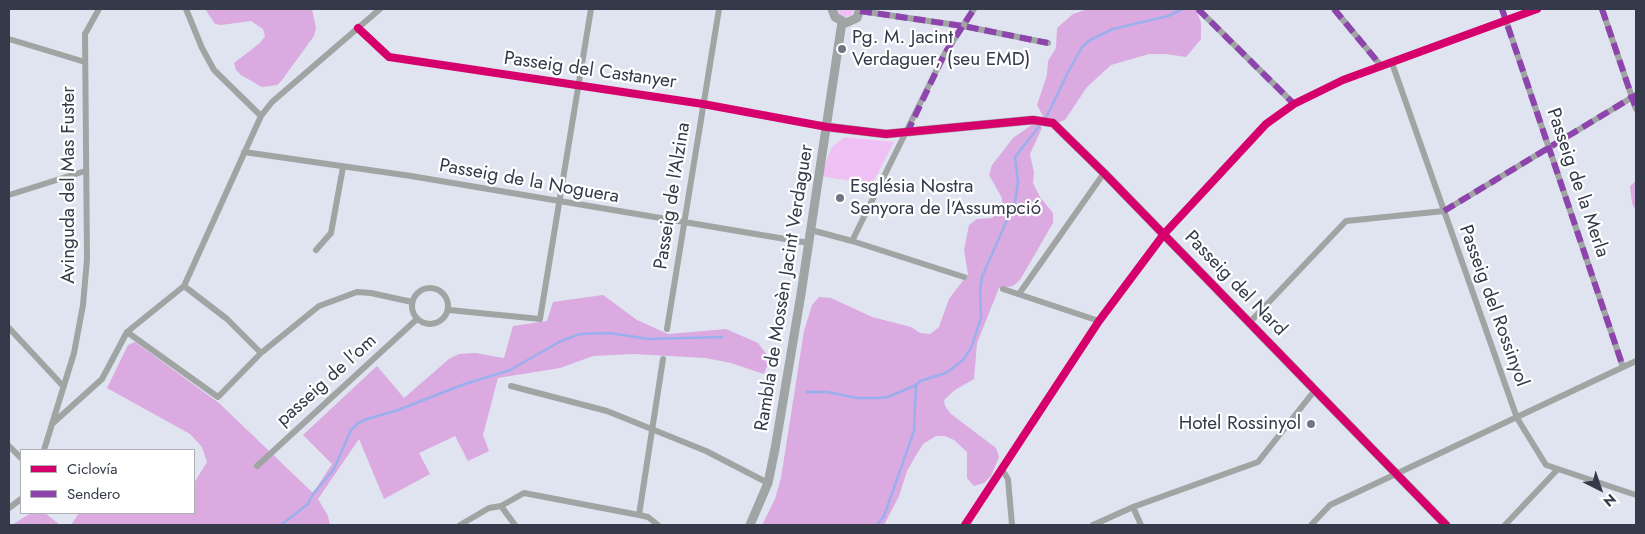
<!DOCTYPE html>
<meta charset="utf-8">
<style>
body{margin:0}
#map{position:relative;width:1645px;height:534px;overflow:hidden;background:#dfe4f0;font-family:Jost,sans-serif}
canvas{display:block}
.frame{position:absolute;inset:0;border:10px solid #343a49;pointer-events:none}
.legend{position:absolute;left:20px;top:449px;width:175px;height:65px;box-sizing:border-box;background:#fff;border:1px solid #aeb0b6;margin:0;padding:6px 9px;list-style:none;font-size:15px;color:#343a49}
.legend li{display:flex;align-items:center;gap:10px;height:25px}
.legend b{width:25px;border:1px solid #aeb0b6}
.north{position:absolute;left:1575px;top:464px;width:50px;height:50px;-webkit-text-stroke:4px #fff;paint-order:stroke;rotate:139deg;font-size:14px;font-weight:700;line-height:20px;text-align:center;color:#343a49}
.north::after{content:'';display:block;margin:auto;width:18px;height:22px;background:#343a49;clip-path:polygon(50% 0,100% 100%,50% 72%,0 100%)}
</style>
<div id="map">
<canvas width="1645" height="534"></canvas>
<div class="frame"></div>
<ul class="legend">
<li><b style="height:6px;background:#d6006c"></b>Ciclovía</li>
<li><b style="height:6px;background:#8e44ad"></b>Sendero</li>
</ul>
<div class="north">N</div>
</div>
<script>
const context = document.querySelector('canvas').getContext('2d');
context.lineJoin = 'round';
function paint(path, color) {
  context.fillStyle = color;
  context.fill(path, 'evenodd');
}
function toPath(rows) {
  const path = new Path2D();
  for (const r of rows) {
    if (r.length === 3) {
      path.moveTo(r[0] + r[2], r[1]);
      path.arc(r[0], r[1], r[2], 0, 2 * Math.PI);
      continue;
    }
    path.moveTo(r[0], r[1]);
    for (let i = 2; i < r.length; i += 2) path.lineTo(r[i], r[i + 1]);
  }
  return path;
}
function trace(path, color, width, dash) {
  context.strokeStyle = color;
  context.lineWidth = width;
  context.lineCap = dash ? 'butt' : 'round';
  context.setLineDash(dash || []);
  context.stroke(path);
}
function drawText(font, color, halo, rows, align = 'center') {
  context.font = font + ' Jost,sans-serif';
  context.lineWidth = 4.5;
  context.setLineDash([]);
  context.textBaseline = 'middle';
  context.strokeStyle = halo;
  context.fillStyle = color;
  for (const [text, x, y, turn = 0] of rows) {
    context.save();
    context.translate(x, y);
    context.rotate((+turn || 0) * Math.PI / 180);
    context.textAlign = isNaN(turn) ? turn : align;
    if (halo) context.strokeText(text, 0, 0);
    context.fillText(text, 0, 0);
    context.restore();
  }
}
const green = toPath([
 [837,9,855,9,851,16,845,17,840,15],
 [845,137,894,142,872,184,820,176,832,147]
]);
const forest = toPath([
 [205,9,312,9,316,28,314,36,282,80,277,85,262,87,241,75,236,70,234,63,260,43,265,36,263,29,251,21,221,25,215,24],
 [1088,9,1196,9,1201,23,1201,39,1186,57,1166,54,1149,54,1111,65,1087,87,1065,120,1057,123,1044,118,1037,105,1047,75,1048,61,1056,48,1057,28,1073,14],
 [1033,124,1039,124,1042,128,1030,154,1034,173,1033,183,1040,197,1053,213,1053,223,1020,280,1013,286,999,288,977,343,974,379,955,390,944,400,945,406,951,414,996,448,999,457,991,476,984,483,974,486,967,478,967,452,954,440,945,436,936,436,923,444,915,457,907,471,899,496,884,525,762,525,775,499,781,478,804,331,812,305,819,297,831,298,872,317,911,327,920,333,930,334,934,331,939,327,949,299,968,274,964,250,969,225,977,219,992,218,1002,207,1002,198,989,175,992,165,1013,138],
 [1636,181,1636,212,1632,203,1630,186],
 [603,295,637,320,668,334,726,329,758,343,770,359,764,374,731,363,705,358,634,354,593,356,560,368,498,378,483,435,489,451,468,461,455,436,419,453,430,474,384,499,359,439,318,499,328,516,330,525,71,525,79,513,194,513,194,483,207,462,202,447,190,434,107,388,128,345,135,342,219,403,313,493,332,464,303,435,377,366,404,398,449,359,459,354,475,353,504,358,513,326,547,321,553,302],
 [31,513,45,513,60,525,12,525]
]);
const stream = toPath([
 [1047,116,1067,74,1082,47,1090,40,1113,29,1168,16,1183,9],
 [807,392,827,392,857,398,877,398,888,397,916,385],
 [281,525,308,504,313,494,334,469,351,430,358,423,367,419,398,410,462,385,510,370,561,341,580,334,609,333,649,339,722,337],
 [877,525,884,516,914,431,916,385,920,381,946,373,963,360,971,348,981,318,980,292,982,277,1015,202,1018,182,1015,157,1041,124]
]);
const street = toPath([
 [186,9,202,48,214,70,261,116],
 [1198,9,1294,104],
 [1334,9,1382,67],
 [1502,9,1623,367],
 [1602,9,1636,109],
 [860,11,963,26,1048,43],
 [358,28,389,57,703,104,827,127],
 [9,39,85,62],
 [1392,63,1517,418,1546,465,1636,495],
 [244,152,411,176,809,243],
 [9,195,85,171],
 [811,230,852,241,964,277],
 [852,241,945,53,974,9],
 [316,250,331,233,343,167],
 [184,286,227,319,261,353],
 [430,306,18],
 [1003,289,1099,321],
 [1019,294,1104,173],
 [449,310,540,319,591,9],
 [1250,322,1346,221,1444,211,1636,95],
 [9,328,63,386],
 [667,329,719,9],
 [127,332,218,397,261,353,319,306,357,292,371,293,412,302],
 [511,386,607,411,706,451,768,483],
 [52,424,102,379,127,332,184,286,261,116,272,102,380,9],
 [9,446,21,458],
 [44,450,74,353,83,305,87,259,85,34,99,9],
 [257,466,417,319],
 [1003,471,1008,479,1012,525],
 [501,506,515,525],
 [1133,507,1141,525],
 [9,508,21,499],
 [639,515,663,359],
 [460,525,489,508,501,506,524,493,639,515,648,517,658,525],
 [965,525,1099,321,1164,234,1266,124,1294,104,1343,80,1537,9],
 [1093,525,1133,507,1258,462,1315,390],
 [1311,525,1330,505,1636,361],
 [1505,525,1557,470]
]);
const secondary = toPath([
 [832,9,835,17,846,23,857,18,860,9],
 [827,127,886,134,1033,120,1053,123,1104,173,1446,525],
 [750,525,768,483,775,449,801,294,842,22]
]);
const quiet = toPath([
 [1198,9,1294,104],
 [1334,9,1382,67],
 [1502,9,1623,367],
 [1602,9,1636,109],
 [860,11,963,26,1048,43],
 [907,133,945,53,974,9],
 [1444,211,1636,95]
]);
const cycleway = toPath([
 [358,28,389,57,703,104,827,127,886,134,1033,120,1053,123,1104,173,1446,525],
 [965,525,1099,321,1164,234,1266,124,1294,104,1343,80,1537,9]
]);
const markers = [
 [842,49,5,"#707683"],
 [840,198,5,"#707683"],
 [1311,424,5,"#707683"]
];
const poiNames = [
 ["Pg. M. Jacint",852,38],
 ["Verdaguer, (seu EMD)",852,60],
 ["Església Nostra",850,187],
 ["Senyora de l'Assumpció",850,209],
 ["Hotel Rossinyol",1301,424,"right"]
];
const streetNames = [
 ["Passeig del Castanyer",590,71,8],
 ["Passeig de la Noguera",529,182,10],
 ["Passeig de la Merla",1577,183,71],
 ["Avinguda del Mas Fuster",69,185,-90],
 ["Passeig de l'Alzina",673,196,-81],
 ["Passeig del Nard",1235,284,46],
 ["Rambla de Mossèn Jacint Verdaguer",785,288,-81],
 ["Passeig del Rossinyol",1493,306,70],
 ["passeig de l'om",327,381,-42]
];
paint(green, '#efc0f4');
paint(forest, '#daaae0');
trace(stream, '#9ab0ee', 2.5);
trace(street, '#a0a5a4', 6);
trace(secondary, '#9fa4a4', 9);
trace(quiet, '#8e44ad', 6, [12, 6]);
trace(cycleway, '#d6006c', 8);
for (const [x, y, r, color] of markers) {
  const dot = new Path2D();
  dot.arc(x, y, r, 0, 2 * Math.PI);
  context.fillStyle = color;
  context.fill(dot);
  trace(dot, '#fff', 2);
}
drawText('19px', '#343a49', '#fff', poiNames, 'left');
drawText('19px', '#343a49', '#fff', streetNames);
</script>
